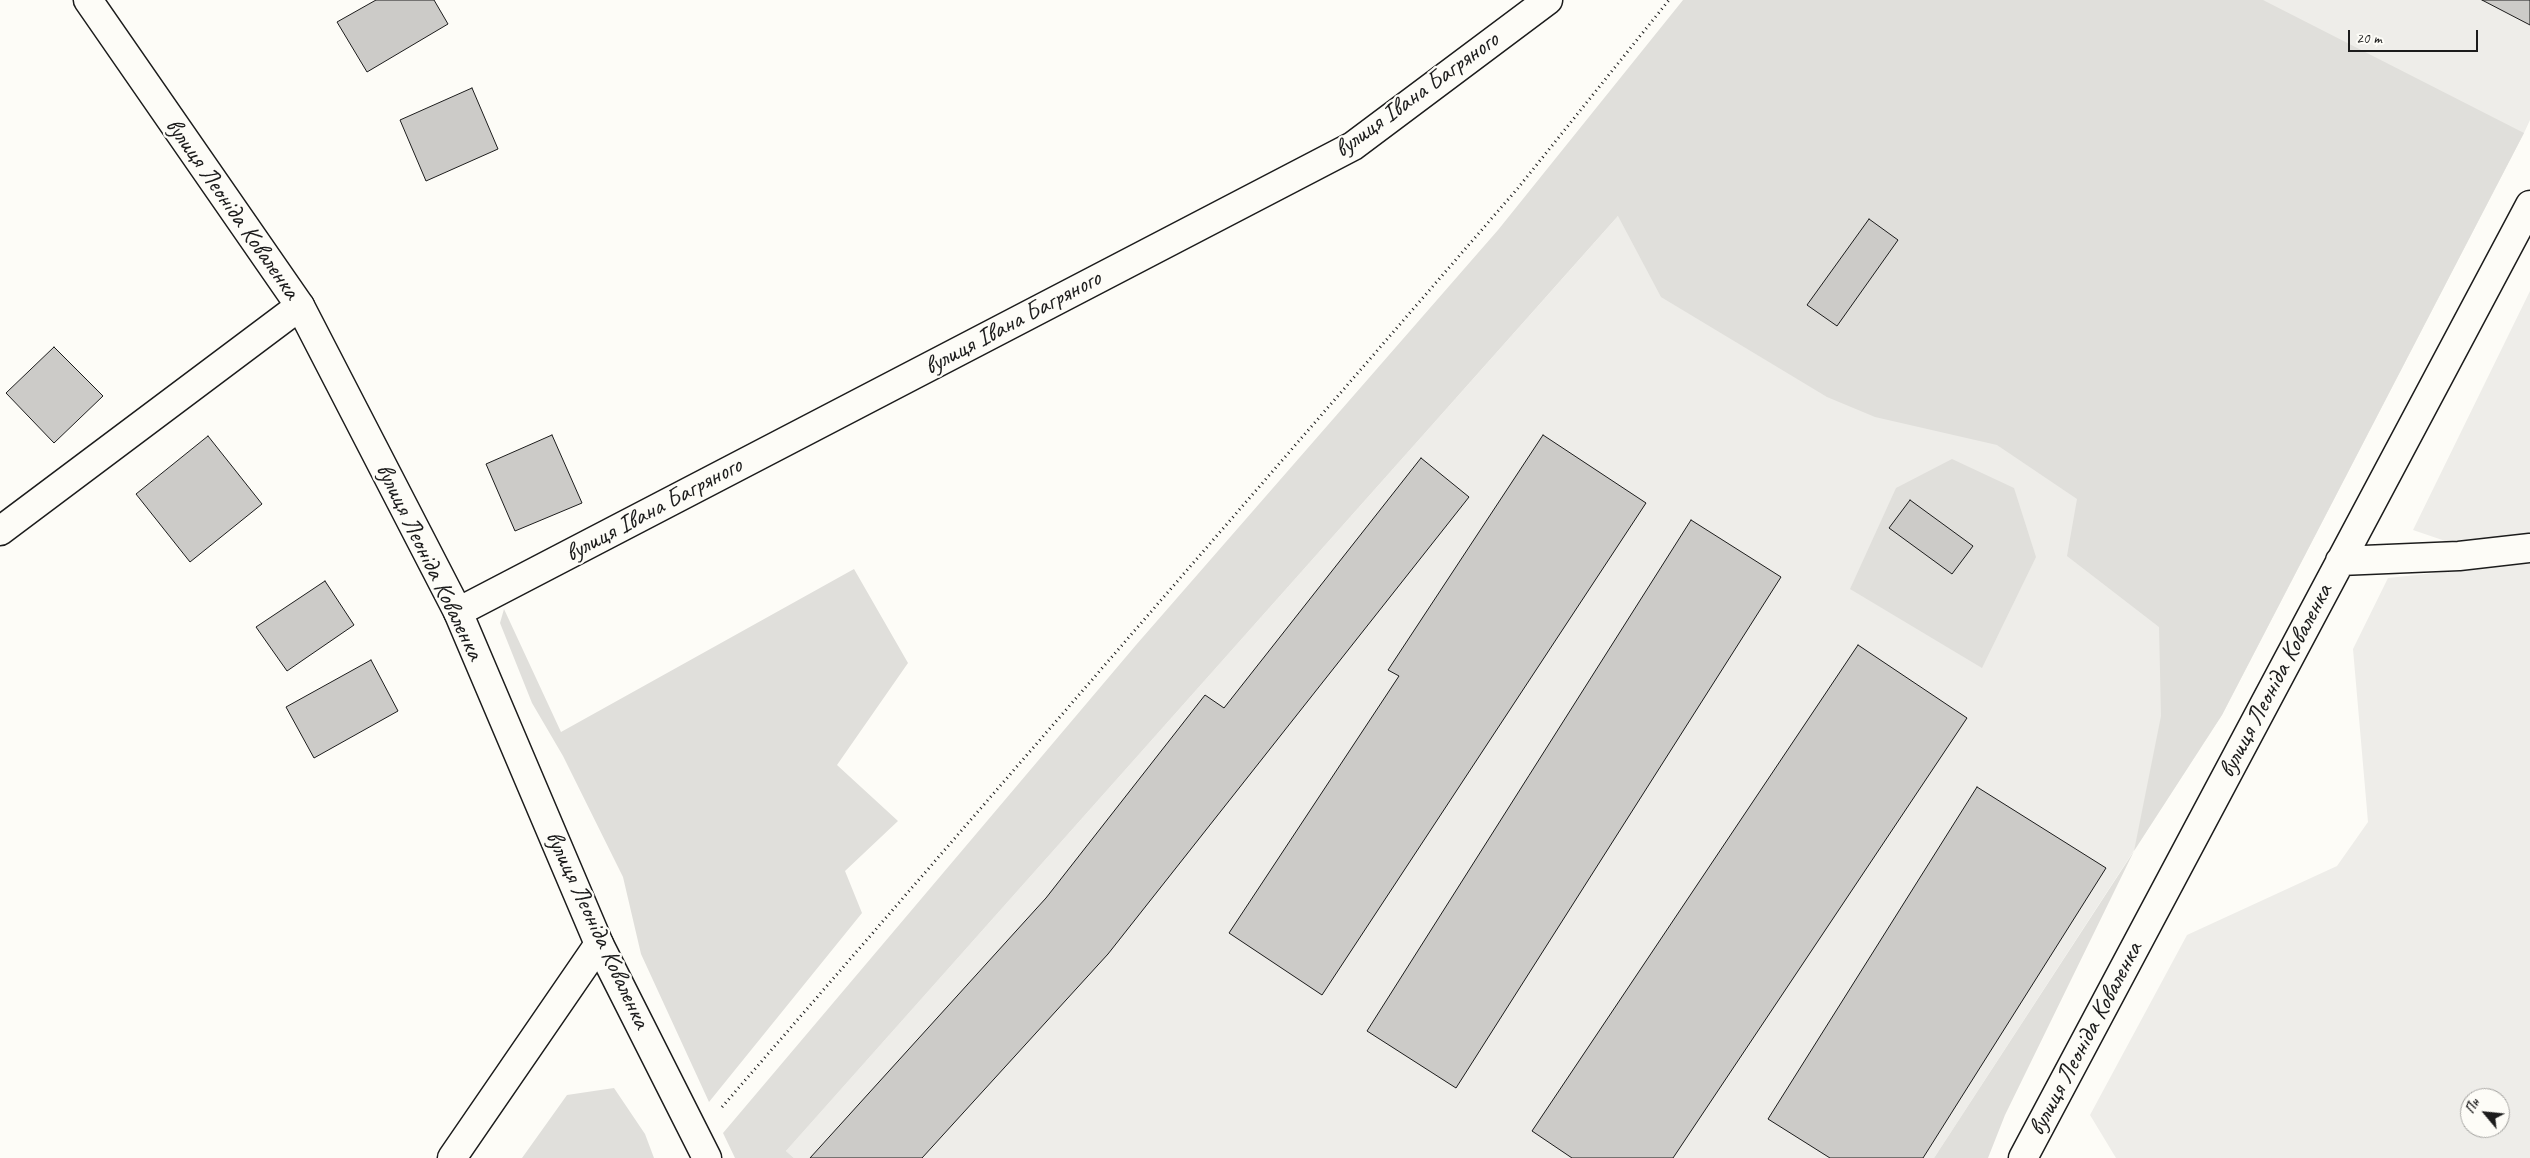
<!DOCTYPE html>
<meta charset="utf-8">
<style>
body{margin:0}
#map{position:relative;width:2530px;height:1158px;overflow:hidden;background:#fdfcf7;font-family:Caveat,sans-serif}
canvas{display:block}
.north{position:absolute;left:2460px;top:1088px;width:50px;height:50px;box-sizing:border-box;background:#fdfcf7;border:1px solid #a3a29f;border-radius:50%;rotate:298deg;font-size:14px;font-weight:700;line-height:20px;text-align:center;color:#1c1c1c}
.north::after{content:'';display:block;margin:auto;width:18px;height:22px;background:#1c1c1c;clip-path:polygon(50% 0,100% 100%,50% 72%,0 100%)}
.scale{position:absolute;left:2348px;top:30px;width:130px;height:22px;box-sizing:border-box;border:2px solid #1c1c1c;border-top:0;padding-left:6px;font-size:15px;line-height:18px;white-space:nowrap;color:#1c1c1c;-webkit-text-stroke:4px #fdfcf7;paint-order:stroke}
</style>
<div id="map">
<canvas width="2530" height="1158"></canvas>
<div class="north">Пн</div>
<div class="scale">20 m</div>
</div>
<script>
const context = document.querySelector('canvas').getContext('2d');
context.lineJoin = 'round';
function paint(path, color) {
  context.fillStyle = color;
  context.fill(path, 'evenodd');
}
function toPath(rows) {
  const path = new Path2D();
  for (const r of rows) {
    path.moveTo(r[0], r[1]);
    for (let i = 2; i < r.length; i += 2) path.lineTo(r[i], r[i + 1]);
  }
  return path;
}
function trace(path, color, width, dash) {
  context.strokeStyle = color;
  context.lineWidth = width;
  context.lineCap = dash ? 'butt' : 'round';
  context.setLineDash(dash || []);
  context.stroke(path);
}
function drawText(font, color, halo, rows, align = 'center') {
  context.font = font + ' Caveat,sans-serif';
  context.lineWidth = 4.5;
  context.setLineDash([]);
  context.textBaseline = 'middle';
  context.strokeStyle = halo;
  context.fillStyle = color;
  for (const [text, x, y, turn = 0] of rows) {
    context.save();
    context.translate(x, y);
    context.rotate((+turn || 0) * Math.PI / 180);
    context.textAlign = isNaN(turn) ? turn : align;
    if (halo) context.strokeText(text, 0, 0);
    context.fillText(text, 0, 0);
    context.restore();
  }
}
const built = toPath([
 [1805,0,2530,0,2530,120,2524,133,2222,715,1934,1158,794,1158,786,1151,1619,215],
 [2530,291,2530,536,2457,545,2413,530],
 [2530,563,2530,1158,2116,1158,2090,1115,2187,935,2337,866,2368,822,2353,649,2388,578],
 [2470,1098,2500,1098,2500,1128,2470,1128]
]);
const green = toPath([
 [1683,0,2263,0,2524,133,2222,715,2134,851,2005,1115,1988,1158,1934,1158,2134,851,2161,716,2159,627,2067,556,2077,499,1997,445,1875,417,1827,397,1661,297,1618,216,786,1151,794,1158,735,1158,723,1133,1136,645,1498,230],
 [1952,459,2014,488,2036,557,1982,668,1850,589,1896,488],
 [854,569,908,663,837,765,898,821,845,871,862,913,709,1102,641,954,623,877,563,756,532,703,500,623,504,609,561,732],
 [614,1088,645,1134,654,1158,522,1158,567,1095]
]);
const building = toPath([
 [376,0,434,0,448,24,367,72,337,22,376,0],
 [2482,0,2530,0,2530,25,2482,0],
 [472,88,498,149,426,181,400,120,472,88],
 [1869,219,1898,240,1837,326,1807,305,1869,219],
 [54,347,103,396,54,443,6,393,54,347],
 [552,435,582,503,515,531,486,464,552,435],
 [1543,435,1646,503,1322,995,1229,933,1399,676,1388,670,1543,435],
 [208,436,262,504,190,562,136,494,208,436],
 [1421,458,1469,497,1108,954,922,1158,810,1158,1046,898,1205,695,1224,708,1421,458],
 [1910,500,1973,546,1952,574,1889,528,1910,500],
 [1691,520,1781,577,1456,1088,1367,1031,1691,520],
 [325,581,354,625,287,671,256,627,325,581],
 [1858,645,1967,718,1673,1158,1572,1158,1532,1131,1858,645],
 [371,660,398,711,314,758,286,707,371,660],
 [1977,787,2106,868,1923,1158,1830,1158,1768,1119,1977,787]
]);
const path = toPath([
 [722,1107,1518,188,1669,0]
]);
const minor = toPath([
 [0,531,300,306],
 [2340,561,2459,556,2530,548],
 [458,612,1353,146,1548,0],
 [599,944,707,1158],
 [2023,1158,2530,205]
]);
const tertiary = toPath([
 [88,0,300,306,458,612,599,944,452,1158]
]);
const streetNames = [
 ["вулиця Івана Багряного",1417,95,-36],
 ["вулиця Леоніда Коваленка",232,209,55],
 ["вулиця Івана Багряного",1013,323,-28],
 ["вулиця Івана Багряного",654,510,-28],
 ["вулиця Леоніда Коваленка",429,562,64],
 ["вулиця Леоніда Коваленка",2276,681,-62],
 ["вулиця Леоніда Коваленка",597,930,65],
 ["вулиця Леоніда Коваленка",2086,1039,-62]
];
paint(built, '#eeede9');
paint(green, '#e0dfdb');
paint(building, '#cccbc8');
trace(building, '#1c1c1c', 1);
trace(minor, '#1c1c1c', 31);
trace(tertiary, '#1c1c1c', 31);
trace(path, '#1c1c1c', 3, [1, 4]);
trace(minor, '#fdfcf7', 28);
trace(tertiary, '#fdfcf7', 28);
drawText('25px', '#1c1c1c', '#fdfcf7', streetNames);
</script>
